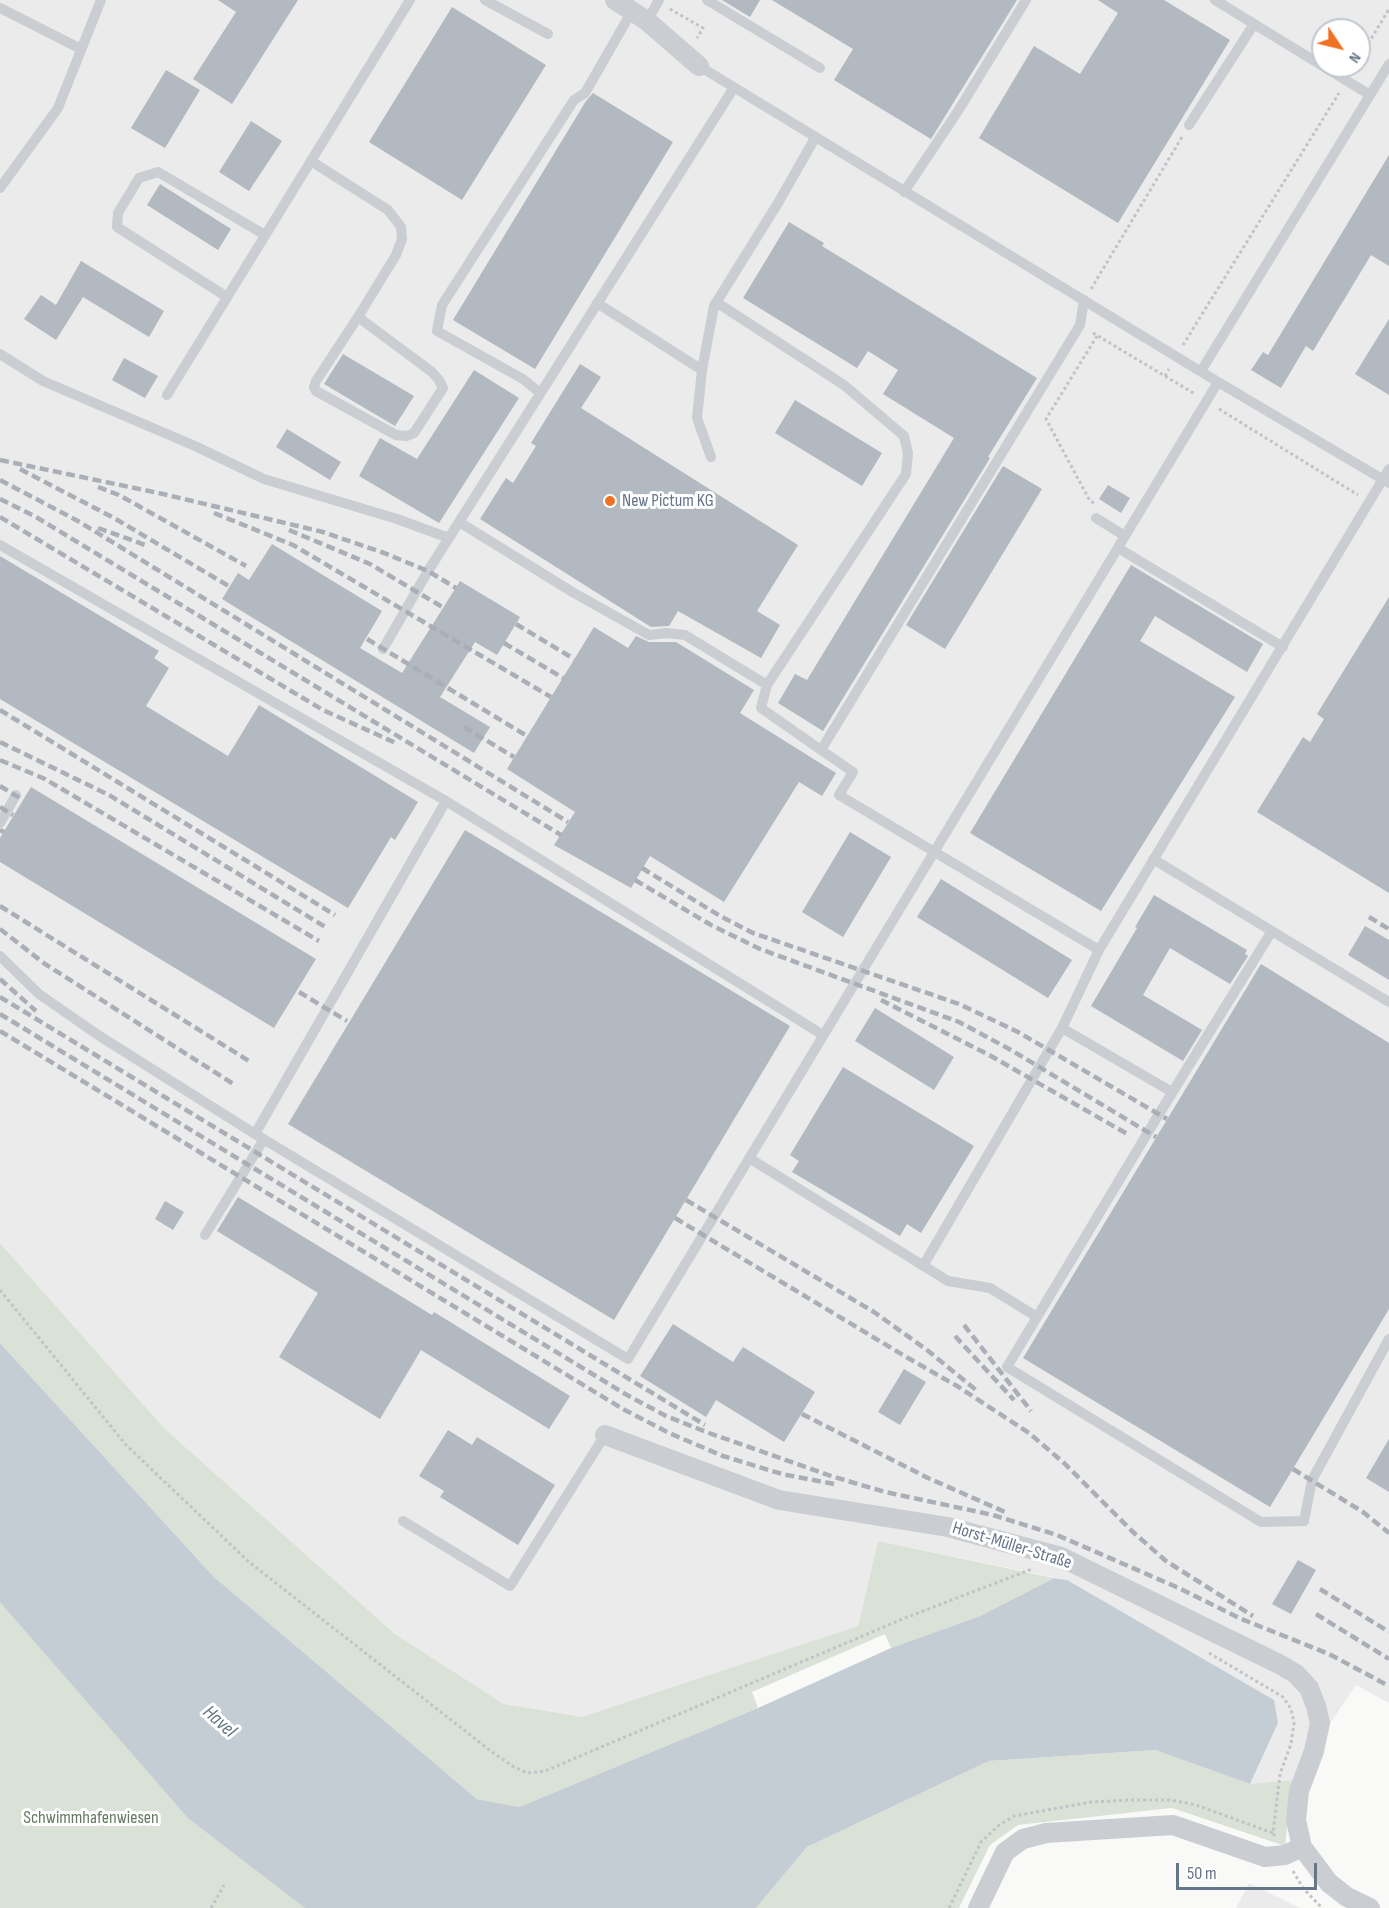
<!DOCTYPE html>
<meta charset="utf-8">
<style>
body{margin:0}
#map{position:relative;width:1389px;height:1908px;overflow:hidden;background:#f9faf7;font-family:"Sofia Sans Condensed",sans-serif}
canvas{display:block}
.north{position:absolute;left:1311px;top:18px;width:60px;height:60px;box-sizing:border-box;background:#fff;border:2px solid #c2c8d0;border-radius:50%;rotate:125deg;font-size:16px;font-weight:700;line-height:24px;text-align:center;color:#67758a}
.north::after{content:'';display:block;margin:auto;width:21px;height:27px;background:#ef7123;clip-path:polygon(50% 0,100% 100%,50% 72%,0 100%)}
.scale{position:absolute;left:1176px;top:1863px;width:141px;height:27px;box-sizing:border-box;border:3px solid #67758a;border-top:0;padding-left:8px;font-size:18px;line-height:21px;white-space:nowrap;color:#67758a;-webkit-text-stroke:4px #fff;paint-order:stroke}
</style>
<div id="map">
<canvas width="1389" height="1908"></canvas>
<div class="north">N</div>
<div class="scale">50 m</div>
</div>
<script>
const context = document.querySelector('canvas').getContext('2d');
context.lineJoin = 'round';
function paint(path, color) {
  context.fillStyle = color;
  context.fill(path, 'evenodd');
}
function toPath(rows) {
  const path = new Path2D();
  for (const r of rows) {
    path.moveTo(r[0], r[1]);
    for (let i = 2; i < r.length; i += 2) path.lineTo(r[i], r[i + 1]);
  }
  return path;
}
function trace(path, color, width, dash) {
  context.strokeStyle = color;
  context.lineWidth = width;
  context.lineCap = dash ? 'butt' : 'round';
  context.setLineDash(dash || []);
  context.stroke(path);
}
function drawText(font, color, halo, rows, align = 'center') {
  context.font = font + ' "Sofia Sans Condensed",sans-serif';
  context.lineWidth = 6;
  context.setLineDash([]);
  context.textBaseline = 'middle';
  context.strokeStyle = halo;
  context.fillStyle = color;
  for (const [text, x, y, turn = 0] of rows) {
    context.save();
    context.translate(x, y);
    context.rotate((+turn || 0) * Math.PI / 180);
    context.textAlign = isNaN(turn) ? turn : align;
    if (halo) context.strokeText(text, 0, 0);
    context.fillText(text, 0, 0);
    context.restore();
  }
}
const built = toPath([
 [0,0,1389,0,1389,1703,1356,1685,1292,1780,1250,1784,1278,1723,1067,1580,878,1541,858,1626,582,1718,504,1704,395,1634,165,1429,0,1243],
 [1323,30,1359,30,1359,66,1323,66],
 [1249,1883,1300,1908,1236,1908]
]);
const green = toPath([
 [0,1243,165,1429,395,1634,504,1704,582,1717,858,1626,878,1541,1054,1578,980,1616,891,1648,885,1634,752,1692,758,1708,519,1807,477,1799,213,1576,0,1343],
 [0,1578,321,1908,0,1908],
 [1155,1750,1250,1784,1292,1780,1285,1846,1172,1808,1018,1825,990,1845,959,1908,756,1908,807,1847,989,1761]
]);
const water = toPath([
 [0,1343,213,1576,477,1799,519,1807,758,1708,891,1648,980,1616,1054,1578,1067,1580,1274,1700,1278,1723,1250,1784,1155,1750,989,1761,807,1847,756,1908,305,1908,188,1818,0,1602]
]);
const building = toPath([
 [218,0,298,0,232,104,193,79,236,12],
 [722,0,760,0,750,17],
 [772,0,1017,0,931,139,834,80,853,49],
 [1098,0,1164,0,1230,40,1118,223,979,138,1034,46,1080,74,1118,13],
 [452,7,546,65,462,200,369,142],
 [166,70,200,90,165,148,131,128],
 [593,93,673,142,535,369,453,320,586,101],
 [251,121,282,141,249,191,219,172],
 [1389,155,1389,266,1371,255,1313,351,1306,346,1281,388,1251,370,1263,352,1268,355],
 [160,184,231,229,218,250,147,205],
 [789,222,824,243,822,246,1037,378,988,457,990,458,823,731,778,703,795,674,807,680,954,438,883,394,898,370,868,351,857,368,743,298],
 [81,261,164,311,149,337,83,297,56,340,24,319,41,295,56,305],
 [1389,319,1389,395,1355,374],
 [343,354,414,396,395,426,324,384],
 [124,358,158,376,145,398,112,380],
 [580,364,601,377,581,408,798,545,757,611,780,625,761,658,678,611,669,626,651,627,480,519,506,478,513,483,536,446,531,443],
 [474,370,519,398,439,523,359,476,380,438,417,459],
 [795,400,882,453,862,486,775,433],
 [287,429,341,462,330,480,276,447],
 [1003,466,1042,489,945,649,906,625],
 [1108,485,1130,498,1121,513,1099,499],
 [272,544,382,611,360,648,402,673,460,581,520,617,497,655,475,642,440,697,490,727,474,753,222,599,238,573,249,580],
 [0,556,159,651,154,658,169,668,146,706,228,756,259,705,418,802,395,840,391,837,348,908,0,699],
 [1131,565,1263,644,1247,672,1155,616,1140,641,1235,697,1101,911,970,833],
 [1389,597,1389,893,1257,812,1303,737,1310,742,1324,719,1317,714],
 [594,627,628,648,636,636,649,642,676,642,754,690,740,713,836,773,822,796,799,782,724,902,650,856,631,888,554,845,575,812,507,769],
 [31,787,316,959,274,1028,0,862,0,838],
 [465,830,790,1026,614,1320,288,1124],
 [850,832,891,857,843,937,802,912],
 [941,879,1072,960,1048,998,917,917],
 [1154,895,1247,950,1245,954,1248,956,1230,984,1170,948,1143,995,1202,1030,1183,1061,1091,1006,1137,928,1135,927],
 [1365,926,1389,940,1389,980,1348,955],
 [1261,964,1389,1043,1389,1309,1270,1507,1023,1358],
 [875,1008,954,1057,934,1090,855,1041],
 [843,1067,974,1146,921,1233,907,1224,900,1236,792,1172,799,1161,790,1155],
 [238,1197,432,1315,434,1312,570,1396,549,1429,421,1350,380,1419,279,1357,318,1293,217,1231],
 [165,1201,184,1212,173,1230,155,1219],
 [673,1324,733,1362,743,1347,815,1392,784,1442,716,1400,706,1417,640,1376],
 [904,1369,926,1382,900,1425,878,1412],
 [448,1430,472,1445,477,1437,555,1485,518,1545,440,1497,444,1491,419,1476],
 [1389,1439,1389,1492,1366,1478],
 [1298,1560,1316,1570,1291,1614,1272,1604]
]);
const path = toPath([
 [670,9,703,28,697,38],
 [1359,59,1389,9],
 [1091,289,1182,137],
 [1093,333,1195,394],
 [1183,345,1339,93],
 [1165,376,1169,369],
 [1219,409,1358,495],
 [1094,503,1090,501,1046,419,1097,336],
 [0,1290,126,1445,249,1562,492,1752,514,1767,527,1773,545,1771,905,1618,1032,1569],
 [1209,1653,1283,1697,1291,1709,1294,1723,1291,1744,1280,1774,1273,1833,1276,1838],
 [1293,1871,1303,1888,1322,1908],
 [211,1908,224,1885],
 [949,1908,981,1842,998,1826,1014,1816,1091,1802,1130,1800,1171,1800,1196,1805,1273,1833]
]);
const service = toPath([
 [485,0,548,34],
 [707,0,820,68],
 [1215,0,1370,95],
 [0,8,81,49],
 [647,21,659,0],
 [699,66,1218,382,1389,483],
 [1189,125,1254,24],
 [311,161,388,210,401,227,402,239,396,255,358,317,432,372,439,380,443,388,414,433,407,436,396,435,316,391,314,387,316,381,358,317],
 [0,188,58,108,101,0],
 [904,192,958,111,1026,0],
 [227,297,117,227,118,213,139,178,158,172,265,235],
 [1084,300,1080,325,821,750,853,772,839,795,1099,950],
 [716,302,844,385,904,436,908,453,906,474,767,685],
 [597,303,702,370],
 [0,354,43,381,195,446,264,479,397,519,449,538],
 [1201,371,1389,64],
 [540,393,523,379,437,331,442,305,574,100,585,93,632,11],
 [167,395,410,0],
 [711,457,697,418,702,370,714,306,778,203,815,138],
 [1096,518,1125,536],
 [459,522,574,593,649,635,666,633,685,635,767,685,761,708,821,750],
 [0,545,446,801,255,1134],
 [1118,548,1283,647],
 [383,649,428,571,733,89],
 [446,801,823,1035],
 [0,823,16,795],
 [1153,859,1389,1002],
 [1272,931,1159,1114,1007,1367,1261,1522,1304,1521,1312,1480,1389,1339],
 [0,956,39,994,98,1035,255,1134,628,1359,1218,382],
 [1062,1028,1172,1092],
 [749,1158,948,1281,990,1288,1037,1317],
 [205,1235,264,1139],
 [923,1266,1062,1028,1099,950,1389,469],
 [403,1521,510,1586,605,1435]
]);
const minor = toPath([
 [615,0,647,21,699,66],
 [605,1435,779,1500,948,1527,1061,1557,1281,1665,1296,1674,1309,1688,1316,1706,1320,1723,1314,1751,1299,1791,1296,1820,1302,1847],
 [978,1908,1005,1852,1023,1839,1046,1833,1173,1825,1265,1857,1285,1855,1302,1847,1329,1883,1347,1897,1370,1908]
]);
const rail = toPath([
 [0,460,163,494,323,532,384,553,428,571,456,588],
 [20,469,114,518,232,588],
 [0,480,78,521,568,822],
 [98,487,119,495,246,566],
 [0,499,36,517,561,835],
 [214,513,293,545,551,697],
 [0,517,323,710,398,744],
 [98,528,148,546],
 [289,530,370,564,444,608],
 [516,624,574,659],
 [367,639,527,736],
 [504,643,563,678],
 [0,710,335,915],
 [464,727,514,757],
 [0,742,109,795,327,928],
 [0,760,45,779,319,941],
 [0,786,23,800],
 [0,807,13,815],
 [0,830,4,832],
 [642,868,720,916,753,933,959,1004,1018,1032,1167,1119],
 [635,880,711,925,760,949,959,1022,1011,1050,1156,1137],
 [0,906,249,1061],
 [1369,917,1389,929],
 [0,929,45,964,235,1085],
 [0,979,36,1011],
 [299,992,347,1021],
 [0,997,705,1425],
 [881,1000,991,1056,1129,1135],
 [0,1014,627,1395,666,1416,709,1433,831,1476,885,1492,993,1515,1057,1535,1181,1589,1239,1618,1329,1654,1389,1686],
 [0,1031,623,1409,669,1433,723,1456,782,1474,834,1484],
 [686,1200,874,1312,927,1350,976,1390],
 [675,1218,908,1358,957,1386,1029,1433,1064,1463,1133,1532,1166,1561,1253,1616],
 [964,1325,1031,1411],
 [955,1336,1014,1400],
 [802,1414,928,1478,1005,1512],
 [1293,1469,1363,1512,1389,1533],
 [1320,1589,1389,1632],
 [1316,1614,1389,1659]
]);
const markers = [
 [610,501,6,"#ef7123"]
];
const poiNames = [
 ["New Pictum KG",622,501]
];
const streetNames = [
 ["Horst-Müller-Straße",1012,1546,17]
];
const parkNames = [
 ["Schwimmhafenwiesen",91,1818]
];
const waterNames = [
 ["Havel",219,1722,42]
];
paint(built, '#eaebea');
paint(green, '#dae2d8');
paint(water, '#c4cdd4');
paint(building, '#b2b9c0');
trace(path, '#c1c3c6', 3, [3, 3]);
trace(service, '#cacdd1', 10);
trace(minor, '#cacdd1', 20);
trace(rail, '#aaaeb6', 4.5, [9, 4.5]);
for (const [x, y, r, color] of markers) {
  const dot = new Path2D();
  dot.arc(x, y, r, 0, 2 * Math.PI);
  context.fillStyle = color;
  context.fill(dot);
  trace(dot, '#fff', 2);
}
drawText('18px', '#67758a', '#fff', poiNames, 'left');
drawText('18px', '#67758a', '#fff', streetNames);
drawText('18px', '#647b62', '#fff', parkNames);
drawText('italic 20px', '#637785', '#fff', waterNames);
</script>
